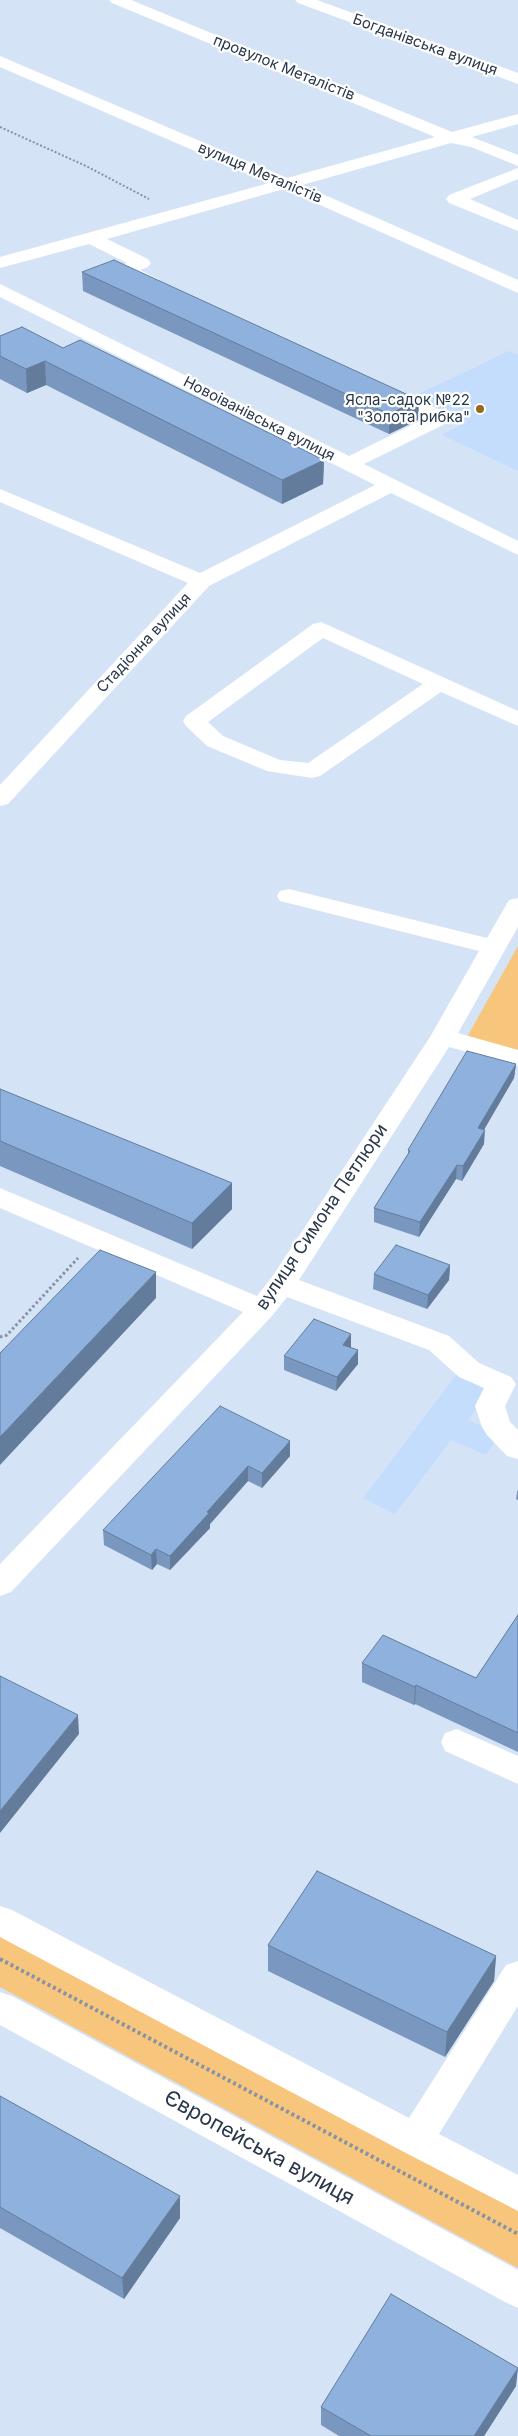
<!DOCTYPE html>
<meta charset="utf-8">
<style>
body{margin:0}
canvas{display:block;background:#d5e3f6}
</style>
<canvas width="518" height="2436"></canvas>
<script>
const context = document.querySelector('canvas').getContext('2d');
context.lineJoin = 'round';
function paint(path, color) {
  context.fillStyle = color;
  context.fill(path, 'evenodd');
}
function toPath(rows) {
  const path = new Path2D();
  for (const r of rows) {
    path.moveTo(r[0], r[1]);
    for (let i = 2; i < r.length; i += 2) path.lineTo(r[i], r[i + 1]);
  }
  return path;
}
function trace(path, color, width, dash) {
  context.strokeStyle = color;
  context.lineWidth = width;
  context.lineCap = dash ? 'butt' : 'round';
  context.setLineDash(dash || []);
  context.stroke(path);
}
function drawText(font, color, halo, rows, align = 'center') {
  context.font = font + ' Inter,sans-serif';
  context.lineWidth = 4.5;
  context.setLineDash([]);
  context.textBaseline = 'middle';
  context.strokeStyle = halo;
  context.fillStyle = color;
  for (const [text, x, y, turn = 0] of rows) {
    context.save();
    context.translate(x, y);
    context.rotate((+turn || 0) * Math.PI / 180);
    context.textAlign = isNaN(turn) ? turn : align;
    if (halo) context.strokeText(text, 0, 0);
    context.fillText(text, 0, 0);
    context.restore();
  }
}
const built = toPath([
 [509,351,518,355,518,471,442,435,468,421,414,396],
 [457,1374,492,1389,468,1420,500,1434,486,1455,451,1440,395,1514,363,1498]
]);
const green = toPath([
 [518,946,518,1050,467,1037],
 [0,1935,518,2210,518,2268,0,1987]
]);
const pathFar2 = toPath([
 [0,127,86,166,149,199]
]);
const pathFar1 = toPath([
 [0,1337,7,1335,78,1258]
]);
const path = toPath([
 [0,1959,518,2234]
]);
const minor = toPath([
 [109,0,131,0,452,132,518,114,518,124,472,137,518,155,518,166,471,147,451,143,302,185,518,280,518,293,284,189,107,239,148,259,151,263,148,267,140,270,158,279,161,283,158,287,146,287,119,274,116,270,119,266,127,263,89,244,0,268,0,257,269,183,0,67,0,56,287,178,435,137,112,3,109,0],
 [518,168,518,179,470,199,518,220,518,231,449,203,446,199,449,195,518,168],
 [0,284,349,456,426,418,376,395,373,391,376,387,390,387,449,414,452,418,449,422,364,464,518,541,518,555,391,493,209,586,8,804,0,806,0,785,188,583,0,502,0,489,200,573,375,485,0,297,0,284],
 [321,622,518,711,518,726,441,692,320,776,312,778,267,771,207,746,186,726,183,721,186,716,313,624,321,622],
 [323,638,423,684,308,763,280,760,223,736,208,722,323,638],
 [289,889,487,938,509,900,518,898,518,927,458,1033,518,1050,518,1066,449,1047,299,1280,449,1336,479,1363,511,1377,516,1384,505,1406,510,1422,518,1430,518,1459,507,1456,487,1435,482,1427,475,1406,484,1388,459,1377,429,1350,287,1297,272,1316,11,1592,0,1596,0,1564,243,1312,0,1208,0,1188,257,1296,272,1277,430,1037,479,951,280,901,277,896,280,891,289,889],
 [457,1729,518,1756,518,1784,445,1751,441,1742,445,1733,457,1729],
 [0,1906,12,1910,409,2118,506,1965,518,1961,518,2006,439,2134,518,2175,518,2211,402,2151,0,1937,0,1906],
 [0,1992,12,1996,518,2270,518,2308,505,2302,0,2025,0,1992]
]);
const major = toPath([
 [295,0,317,0,518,73,518,84,298,3,295,0]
]);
const wall = toPath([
 [82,272,419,400,418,420,389,434,83,291],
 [0,336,63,348,324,460,323,484,282,504,46,385,27,393,0,379],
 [516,1064,514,1078,484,1129,484,1144,462,1181,456,1179,419,1237,374,1222,374,1208,408,1154,408,1150],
 [0,1089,232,1209,192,1249,0,1166],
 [450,1265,449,1280,427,1309,373,1289,374,1274],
 [351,1334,351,1347,358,1364,336,1391,284,1370,284,1356],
 [290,1441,290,1456,262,1488,248,1481,210,1524,210,1528,170,1570,157,1564,152,1570,104,1545,103,1530],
 [518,1490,518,1500,516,1499,517,1492],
 [518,1615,518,1752,415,1704,414,1705,362,1682,362,1663,476,1678],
 [268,1945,496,1956,494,1981,445,2057,268,1971],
 [0,2096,180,2218,124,2299,0,2228],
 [516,2386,484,2436,339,2436,321,2425,321,2407]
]);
const shadedWall = toPath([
 [45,361,46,385,27,393,26,369],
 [419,400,418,420,389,434,389,414],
 [324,460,323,484,282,504,282,480],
 [516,1064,514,1078,477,1142,478,1128],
 [485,1130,484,1144,462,1181,463,1166],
 [457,1165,456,1179,419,1237,420,1222],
 [232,1183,232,1209,192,1249,192,1223],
 [450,1265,449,1280,427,1309,428,1295],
 [156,1272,156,1298,0,1465,0,1437],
 [351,1334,351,1349,343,1345],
 [358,1350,358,1364,336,1391,337,1377],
 [290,1441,290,1456,262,1488,262,1473],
 [248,1466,248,1481,210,1524,210,1528,170,1570,170,1556,207,1512],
 [156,1549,157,1564,152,1570,151,1555],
 [416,1685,415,1704,414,1705,415,1687],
 [78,1715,79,1734,0,1833,0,1811],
 [496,1956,494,1981,445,2057,447,2032],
 [180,2196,180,2218,124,2299,122,2278],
 [518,2368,516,2386,484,2436,474,2436]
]);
const building = toPath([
 [114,260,419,400,389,414,82,272,114,260],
 [22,327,63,348,80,340,324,460,282,480,45,361,26,369,0,356,0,336,22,327],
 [467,1051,516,1064,478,1128,485,1130,463,1166,457,1165,420,1222,374,1208,410,1151,408,1150,467,1051],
 [0,1089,232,1183,192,1223,0,1141,0,1089],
 [396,1245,450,1265,428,1295,374,1274,396,1245],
 [100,1250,156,1272,0,1437,0,1353,100,1250],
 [314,1319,351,1334,343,1345,358,1350,337,1377,284,1356,314,1319],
 [220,1406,290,1441,262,1473,248,1466,207,1512,209,1513,170,1556,156,1549,151,1555,103,1530,220,1406],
 [518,1615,518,1733,416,1685,415,1687,362,1663,383,1635,476,1678,518,1615],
 [0,1676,78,1715,0,1811,0,1676],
 [317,1871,496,1956,447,2032,268,1945,317,1871],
 [0,2096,180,2196,122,2278,0,2207,0,2096],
 [391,2294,518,2368,474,2436,371,2436,321,2407,391,2294]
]);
const markers = [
 [480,409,5,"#986919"]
];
const farStreetnames = [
 ["Богданівська вулиця",425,45,20],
 ["провулок Металістів",284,68,22],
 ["вулиця Металістів",260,173,23],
 ["Новоіванівська вулиця",259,419,27],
 ["Стадіонна вулиця",144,643,-47]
];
const farPoinames = [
 ["Ясла-садок №22",470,400],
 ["\"Золота рибка\"",470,417]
];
const streetNames = [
 ["вулиця Симона Петлюри",322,1217,-56]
];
const nearStreetnames = [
 ["Європейська вулиця",259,2148,29]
];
paint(built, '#c4ddfc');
paint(green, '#f8c57d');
trace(pathFar2, '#8593a5', 2, [2, 2]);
trace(pathFar1, '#8593a5', 3, [2.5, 2.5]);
trace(path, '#8593a5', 4, [3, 3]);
paint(minor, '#fff');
paint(major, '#fff');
paint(wall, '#7a98bf');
paint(shadedWall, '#637c9b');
paint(building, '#8eb1de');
trace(building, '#637c9b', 1);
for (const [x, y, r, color] of markers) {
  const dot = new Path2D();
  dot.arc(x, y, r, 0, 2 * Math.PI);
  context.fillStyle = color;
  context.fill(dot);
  trace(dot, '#fff', 2);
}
drawText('15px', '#2a384a', '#fff', farStreetnames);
drawText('15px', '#2a384a', '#fff', farPoinames, 'right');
drawText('18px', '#2a384a', '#fff', streetNames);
drawText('21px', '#2a384a', '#fff', nearStreetnames);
</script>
